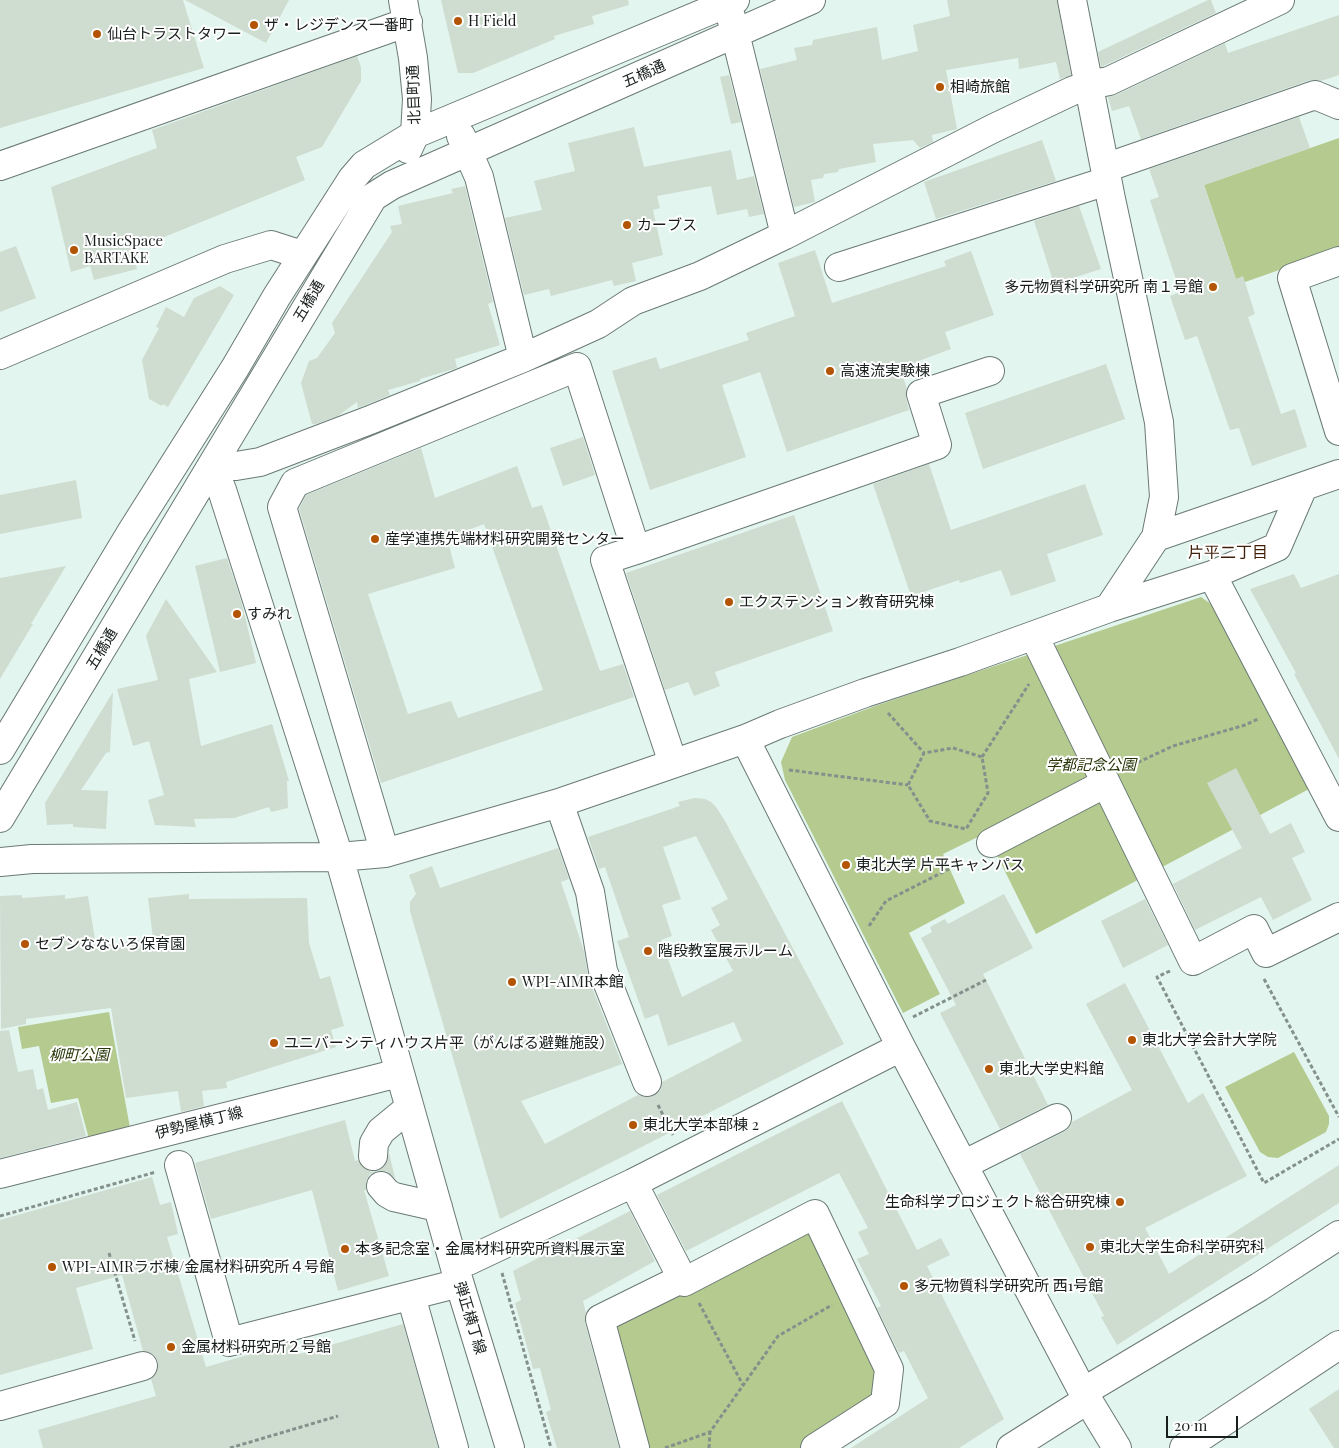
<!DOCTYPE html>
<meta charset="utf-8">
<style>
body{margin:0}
#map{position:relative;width:1339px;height:1448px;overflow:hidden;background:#e3f5ef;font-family:"Playfair Display",serif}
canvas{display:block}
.scale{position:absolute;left:1166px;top:1416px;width:72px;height:22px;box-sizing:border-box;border:2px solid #171e1c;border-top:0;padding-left:6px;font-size:15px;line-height:18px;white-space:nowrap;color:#171e1c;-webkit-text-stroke:4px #fff;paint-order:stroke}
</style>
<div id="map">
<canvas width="1339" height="1448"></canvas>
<div class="scale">20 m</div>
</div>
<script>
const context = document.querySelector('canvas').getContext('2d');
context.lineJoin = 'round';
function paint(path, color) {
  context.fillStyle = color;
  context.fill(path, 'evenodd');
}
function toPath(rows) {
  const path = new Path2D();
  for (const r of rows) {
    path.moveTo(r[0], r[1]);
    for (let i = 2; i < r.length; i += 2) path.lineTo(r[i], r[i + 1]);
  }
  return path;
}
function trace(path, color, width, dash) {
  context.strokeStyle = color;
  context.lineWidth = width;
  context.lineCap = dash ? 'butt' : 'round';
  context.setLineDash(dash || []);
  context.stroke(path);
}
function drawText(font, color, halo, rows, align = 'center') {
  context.font = font + ' "Playfair Display","Noto Sans JP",serif';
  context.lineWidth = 4;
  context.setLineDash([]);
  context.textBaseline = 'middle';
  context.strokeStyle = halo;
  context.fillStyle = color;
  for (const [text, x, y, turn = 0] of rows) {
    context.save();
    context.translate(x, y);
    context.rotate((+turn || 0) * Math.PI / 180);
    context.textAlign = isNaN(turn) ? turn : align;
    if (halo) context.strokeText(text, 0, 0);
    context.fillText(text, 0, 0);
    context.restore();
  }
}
const green = toPath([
 [1339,138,1339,249,1245,282,1242,277,1236,279,1204,185],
 [1201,597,1218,609,1311,788,1036,934,986,833,943,854,965,903,909,933,940,994,903,1013,785,780,781,762,792,737,875,706],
 [109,1012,130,1128,89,1139,78,1098,51,1103,39,1046,22,1049,18,1027],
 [1294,1052,1329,1116,1329,1124,1326,1132,1278,1158,1268,1157,1260,1152,1225,1087],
 [797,1230,813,1235,882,1370,876,1399,800,1448,640,1448,606,1322]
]);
const building = toPath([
 [0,0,183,0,204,68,0,128],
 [185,0,289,0,266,43],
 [441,0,628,0,629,5,592,16,594,24,554,36,555,39,473,73,458,73],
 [947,0,1057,0,1071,75,1060,79,1056,62,1019,69,1018,58,946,70,957,129,932,135,933,142,920,148,913,140,873,144,876,162,839,169,838,172,824,174,823,178,811,180,815,202,794,207,760,69,797,60,794,48,812,45,813,40,877,27,882,60,918,51,913,25,950,16],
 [1208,0,1211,0,1216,13,1101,67,1098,52],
 [1339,15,1339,75,1321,81,1310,80,1141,139,1129,106,1112,111,1108,97,1116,95,1225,43,1228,53],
 [357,56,361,67,361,81,322,147,296,157,305,180,132,250,137,269,94,280,90,266,71,272,51,187,157,148,152,130],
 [729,75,741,122,731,124,720,77],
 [1299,117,1310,148,1204,185,1236,279,1243,276,1255,314,1248,317,1281,414,1295,409,1307,447,1252,466,1239,428,1230,430,1197,336,1185,340,1170,296,1180,292,1150,200,1159,197,1149,169],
 [634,127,644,167,731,150,737,180,754,176,764,214,749,217,747,209,717,215,711,186,657,196,660,208,653,210,663,255,632,263,636,281,614,286,612,280,551,296,549,289,524,295,505,218,542,210,534,181,575,171,568,143],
 [1042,140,1056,181,936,219,924,182],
 [465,186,493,302,488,304,500,345,455,359,457,368,420,379,420,381,388,390,390,395,358,408,357,402,338,416,316,424,312,424,301,383,309,361,317,358,335,333,332,323,392,232,390,226,402,224,398,206,453,193,451,189],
 [1079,206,1101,269,1054,284,1034,221],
 [16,246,36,298,0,312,0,252],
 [815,250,832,303,946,266,944,261,971,251,994,315,945,332,951,349,900,368,907,389,906,398,909,410,787,452,760,372,722,385,746,457,650,490,612,371,656,357,660,369,749,340,746,333,795,316,778,263],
 [220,286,234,295,168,407,163,404,162,406,149,399,142,360,159,328,156,327,166,307,184,317,194,298],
 [1106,364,1125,419,983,469,965,413],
 [583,437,595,475,563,486,550,448],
 [421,448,435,498,517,466,532,508,542,505,600,671,623,664,634,697,381,783,299,509,306,495],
 [484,524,543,690,458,718,451,701,408,714,368,594,455,568,447,538],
 [929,464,951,530,1085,484,1103,535,1047,554,1056,581,1011,596,1001,570,960,583,959,580,911,596,873,484],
 [76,480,82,518,0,534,0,495],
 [794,515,833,631,715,672,720,686,694,696,688,682,665,690,626,573],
 [227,558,242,604,256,663,220,672,195,566],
 [66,566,31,624,33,624,0,679,0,578],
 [1294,574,1301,588,1339,574,1339,759,1294,674,1296,673,1250,589],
 [166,599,217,672,189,679,201,746,272,724,289,781,287,781,288,808,271,812,269,807,234,818,194,819,196,827,155,825,148,800,164,795,149,741,133,746,117,689,158,680,146,636],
 [113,692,110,752,106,753,81,790,108,791,106,829,73,827,73,824,47,825,45,803],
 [1236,768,1270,834,1291,823,1305,852,1292,858,1312,900,1273,920,1261,897,1195,930,1173,884,1242,848,1207,783],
 [695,798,705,799,711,802,716,807,725,821,844,1044,500,1219,410,911,410,902,416,894,409,875,432,866,440,888,558,848,569,879,561,882,584,951,588,977,622,1064,521,1101,545,1144,638,1095,645,1097,653,1096,660,1091,662,1082,742,1041,734,1022,668,1046,658,1014,645,1019,617,941,629,937,605,867,599,869,588,837,680,806,678,802],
 [696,836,728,899,711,908,720,925,711,930,733,971,682,997,661,940,672,936,662,905,681,899,663,847],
 [189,894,189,899,307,898,309,943,320,979,330,976,344,1026,331,1030,336,1047,226,1082,227,1088,202,1091,204,1106,181,1112,178,1091,126,1098,111,1008,26,1019,26,1024,1,1029,0,896,22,895,22,898,65,895,65,899,88,896,96,946,153,938,148,898],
 [1004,894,1033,948,983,974,1048,1105,1000,1129,940,1013,956,1005,921,938,932,932,930,927,945,919,948,924],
 [1145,899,1168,945,1123,968,1101,921],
 [1125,983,1188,1103,1203,1093,1247,1176,1145,1228,1169,1274,1339,1165,1339,1203,1117,1345,1101,1317,1104,1316,1020,1154,1064,1132,1070,1127,1072,1122,1132,1090,1086,1004],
 [9,1030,18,1072,33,1069,37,1090,43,1088,48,1110,77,1102,86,1136,0,1158,0,1031],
 [842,1101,917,1250,941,1238,950,1255,927,1266,1004,1419,959,1448,851,1448,928,1398,904,1351,899,1353,877,1308,881,1306,857,1259,869,1254,858,1232,868,1228,839,1173,686,1251,657,1195],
 [345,1120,355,1161,358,1160,365,1169,372,1172,379,1170,386,1164,389,1153,395,1178,387,1171,378,1171,370,1174,366,1181,366,1190,364,1190,389,1276,338,1291,312,1190,211,1219,195,1163],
 [152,1177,160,1205,171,1202,178,1234,167,1237,206,1367,296,1341,300,1354,403,1324,438,1448,43,1448,38,1430,156,1396,151,1379,158,1370,158,1362,154,1355,143,1351,122,1275,76,1288,93,1349,0,1375,0,1220],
 [630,1211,655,1261,583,1301,586,1313,585,1323,619,1448,557,1448,546,1412,551,1410,540,1368,533,1369,515,1303,521,1300,513,1271],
 [1339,1389,1339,1448,1334,1448,1309,1409]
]);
const path = toPath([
 [888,713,924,753],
 [953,748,982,757,988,793,966,829,930,821,908,785,924,753,953,748],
 [982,757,1029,684],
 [1126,768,1173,746,1245,725,1258,719],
 [789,770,908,785],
 [869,926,886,901,949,869],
 [1170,971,1157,977,1264,1183,1339,1139],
 [1264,979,1339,1117],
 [913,1017,986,980],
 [658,1105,673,1135],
 [0,1216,156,1172],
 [109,1253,135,1341],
 [502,1273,551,1448],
 [699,1303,743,1385],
 [230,1448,338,1416],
 [665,1448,710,1432,778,1336,832,1305],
 [709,1448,710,1432]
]);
const minor = toPath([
 [403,0,413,58,417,99,415,134,408,149],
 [1072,0,1111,199,1159,422,1164,497,1156,537,1109,608,960,662,865,693,780,724,745,739,901,1047,1083,1392,1117,1448],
 [731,17,785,235],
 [461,136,479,177,523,358],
 [0,166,408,22],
 [1105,168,1315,95,1339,105],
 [1339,261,1292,278,1339,431],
 [839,267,1107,181],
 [0,355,225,259,271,245,302,255],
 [1156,537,1339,474],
 [636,550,937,445,921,394,990,371],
 [1212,575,1339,817],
 [1109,608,1212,575,1277,547,1303,487],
 [1034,636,1193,961,1254,929,1266,953,1339,917],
 [0,750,132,531,235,368,277,296,352,179,364,165,415,134,735,0],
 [559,803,590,892,603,971,647,1082],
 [0,818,373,197,392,185,811,0],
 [991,843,1106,783],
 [385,853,282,507,295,483,577,367,636,550,605,560,673,763],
 [0,862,32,859,339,857,385,853,559,803,745,739],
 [373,1156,374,1143,381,1131,409,1108],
 [179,1165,229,1342,448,1286],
 [963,1165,1057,1118],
 [0,1174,399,1073],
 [633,1183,684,1282,815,1214,889,1369,885,1403,815,1448],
 [381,1186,387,1193,394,1197,438,1207],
 [468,1261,633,1183,901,1047],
 [411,1296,454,1448],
 [1083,1392,1259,1287,1339,1235],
 [0,1406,143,1366],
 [510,1448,457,1275,339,857,222,490,212,465,236,466,260,462,370,420,523,358,598,324,633,301,700,276,785,235,992,129,1072,91,1089,85,1109,81,1280,0],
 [635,1448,600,1319,681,1279],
 [1011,1448,1087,1400],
 [1184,1448,1339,1345]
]);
const markers = [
 [458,21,5,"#b25401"],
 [254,25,5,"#b25401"],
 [97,34,5,"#b25401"],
 [940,87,5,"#b25401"],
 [627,225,5,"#b25401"],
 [74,250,5,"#b25401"],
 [1213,287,5,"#b25401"],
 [830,371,5,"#b25401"],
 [375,539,5,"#b25401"],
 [729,602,5,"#b25401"],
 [237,614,5,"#b25401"],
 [846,865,5,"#b25401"],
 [25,944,5,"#b25401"],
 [648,951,5,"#b25401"],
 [512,982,5,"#b25401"],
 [1132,1040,5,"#b25401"],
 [274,1043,5,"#b25401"],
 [989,1069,5,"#b25401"],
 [633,1125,5,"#b25401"],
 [1120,1202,5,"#b25401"],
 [1090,1247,5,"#b25401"],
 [345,1249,5,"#b25401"],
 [52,1267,5,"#b25401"],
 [904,1286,5,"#b25401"],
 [171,1347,5,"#b25401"]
];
const poiNames = [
 ["H Field",468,21],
 ["ザ・レジデンス一番町",264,25],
 ["仙台トラストタワー",107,34],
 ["相崎旅館",950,87],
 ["カーブス",637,225],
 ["MusicSpace",84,241],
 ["BARTAKE",84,258],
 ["多元物質科学研究所 南１号館",1203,287,"right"],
 ["高速流実験棟",840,371],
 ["産学連携先端材料研究開発センター",385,539],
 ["エクステンション教育研究棟",739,602],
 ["すみれ",247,614],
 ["東北大学 片平キャンパス",856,865],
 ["セブンなないろ保育園",35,944],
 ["階段教室展示ルーム",658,951],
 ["WPI-AIMR本館",522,982],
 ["東北大学会計大学院",1142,1040],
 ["ユニバーシティハウス片平（がんばる避難施設）",284,1043],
 ["東北大学史料館",999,1069],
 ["東北大学本部棟 2",643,1125],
 ["生命科学プロジェクト総合研究棟",1110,1202,"right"],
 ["東北大学生命科学研究科",1100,1247],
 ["本多記念室・金属材料研究所資料展示室",355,1249],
 ["WPI-AIMRラボ棟/金属材料研究所４号館",62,1267],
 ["多元物質科学研究所 西1号館",914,1286],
 ["金属材料研究所２号館",181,1347]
];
const streetNames = [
 ["五橋通",644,74,-24],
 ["北目町通",414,95,-92],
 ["五橋通",309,301,-59],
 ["五橋通",102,649,-59],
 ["伊勢屋横丁線",199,1123,-14],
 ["弾正横丁線",470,1318,73]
];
const parkNames = [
 ["学都記念公園",1091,765],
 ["柳町公園",79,1055]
];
const neighbourhoodNames = [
 ["片平二丁目",1228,553]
];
paint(green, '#b4ca8f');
paint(building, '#cfdcd0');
trace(minor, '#6a7974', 30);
trace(path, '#84908c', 3, [4, 2.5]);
trace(minor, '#fff', 28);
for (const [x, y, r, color] of markers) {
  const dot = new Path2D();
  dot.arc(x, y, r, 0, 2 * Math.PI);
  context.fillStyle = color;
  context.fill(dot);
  trace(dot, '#fff', 2);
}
drawText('15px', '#171e1c', '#fff', poiNames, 'left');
drawText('15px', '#171e1c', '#fff', streetNames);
drawText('italic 15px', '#263406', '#fff', parkNames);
drawText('16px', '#401f0a', '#fff', neighbourhoodNames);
</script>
